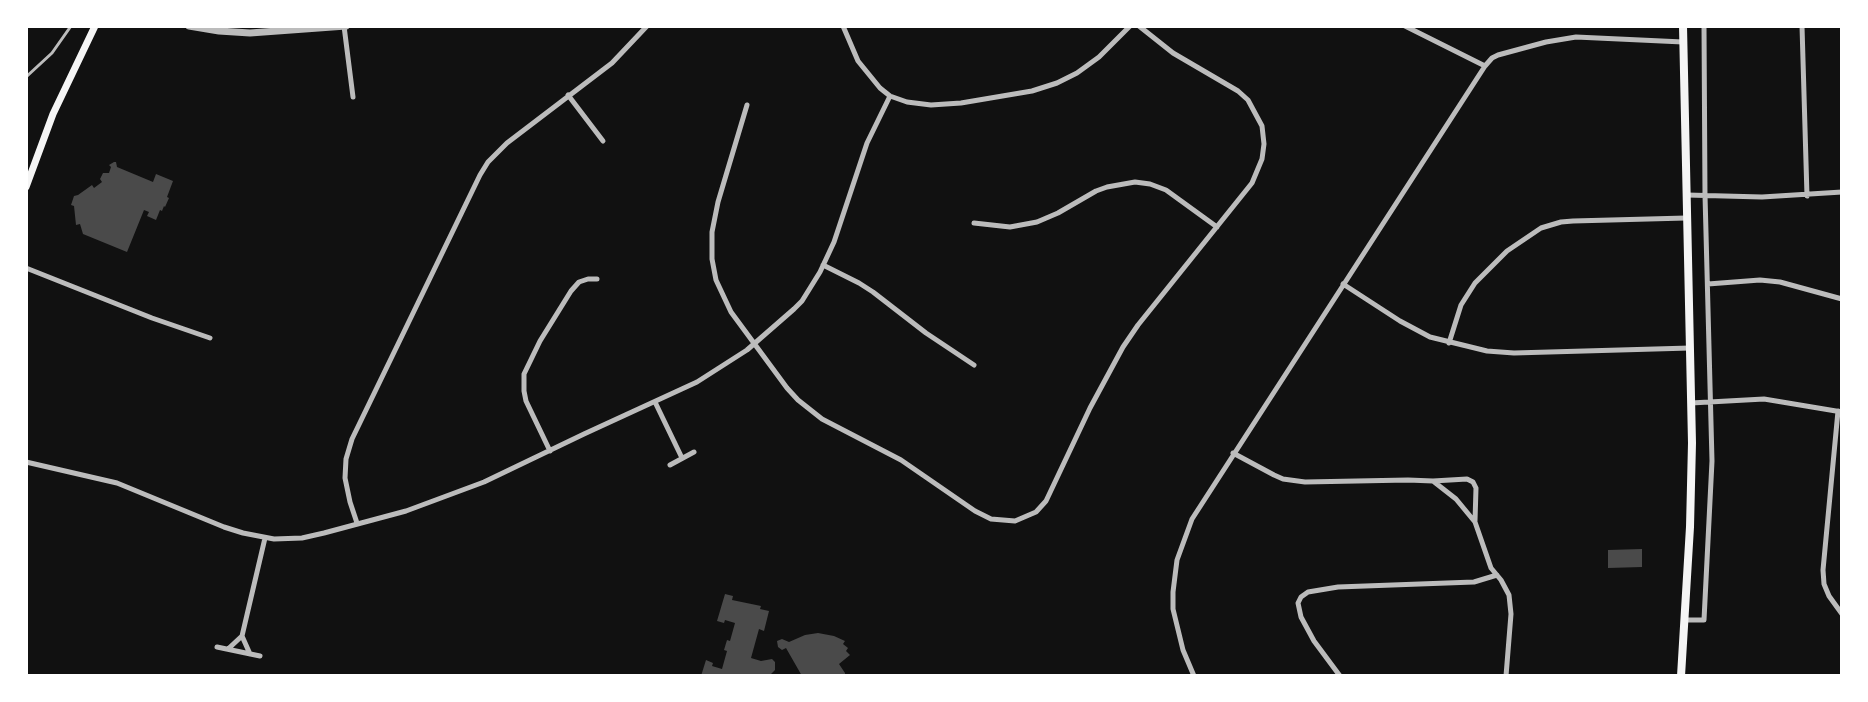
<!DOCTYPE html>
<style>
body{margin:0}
#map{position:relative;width:1868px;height:702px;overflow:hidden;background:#111;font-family:"PT Sans Narrow",sans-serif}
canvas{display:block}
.frame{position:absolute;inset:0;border:28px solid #fff;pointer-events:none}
</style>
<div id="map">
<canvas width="1868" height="702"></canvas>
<div class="frame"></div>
</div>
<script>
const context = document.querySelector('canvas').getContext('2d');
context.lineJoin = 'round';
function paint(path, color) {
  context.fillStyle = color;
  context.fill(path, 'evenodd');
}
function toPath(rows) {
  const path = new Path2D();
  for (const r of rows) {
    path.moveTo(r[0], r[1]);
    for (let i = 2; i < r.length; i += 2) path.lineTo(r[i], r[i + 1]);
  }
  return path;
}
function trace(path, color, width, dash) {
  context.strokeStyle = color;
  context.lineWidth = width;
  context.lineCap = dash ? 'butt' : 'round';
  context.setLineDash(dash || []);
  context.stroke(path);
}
const building = toPath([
 [114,162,116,162,117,167,153,182,156,174,173,181,167,197,169,198,165,207,164,206,162,211,160,210,156,220,147,216,149,212,144,210,127,252,83,234,80,224,76,225,74,206,71,205,74,196,78,195,92,185,94,188,102,182,100,179,103,173,109,173,111,167,109,165],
 [1642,549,1642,567,1608,568,1608,550],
 [725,594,733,596,732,600,761,606,760,609,769,611,764,631,759,629,751,658,761,661,772,659,775,662,775,670,769,676,701,676,706,660,713,663,712,666,722,669,727,651,724,650,727,640,730,641,735,623,725,620,724,623,717,621],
 [818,633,834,636,845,641,843,644,848,648,846,651,850,655,839,664,845,673,845,676,802,676,786,648,782,650,778,647,777,641,782,639,789,642,805,635]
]);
const service = toPath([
 [26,77,52,53,71,26]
]);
const minor = toPath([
 [344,26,353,97],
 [843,26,858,61,880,88,890,96,907,102,931,105,961,103,1032,91,1057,83,1077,73,1099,57,1130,26],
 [1405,26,1485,66],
 [1802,26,1807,196],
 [568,95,603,141],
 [747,105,718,202,712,232,712,259,716,280,731,312,787,388,798,400,822,419,901,460,975,511,991,519,1015,521,1036,512,1046,501,1090,408,1123,347,1138,325,1252,183,1262,159,1264,144,1262,126,1248,100,1238,91,1173,53,1139,26],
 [1687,195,1762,197,1842,192],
 [974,223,1010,227,1037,222,1058,213,1096,191,1107,187,1135,182,1150,184,1166,190,1217,227],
 [823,265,859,283,873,292,926,333,974,365],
 [26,268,152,318,210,338],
 [1343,284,1400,321,1430,337,1487,351,1514,353,1690,348],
 [1708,284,1760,280,1780,282,1842,299],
 [1449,343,1461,305,1475,283,1507,251,1541,228,1561,222,1573,221,1686,218],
 [655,402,682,458],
 [1691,403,1764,399,1842,412],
 [1838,411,1823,570,1824,584,1829,596,1842,614],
 [550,451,526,401,524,391,524,374,540,341,571,291,579,282,588,279,597,279],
 [1233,453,1274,475,1283,479,1305,482,1408,480,1433,481,1456,499,1475,522,1491,568,1501,580,1509,595,1511,614,1506,676],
 [26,462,117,483,224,527,243,533,274,539,302,538,324,533,406,511,484,482,584,434,697,382,747,350,794,309,802,301,820,272,834,242,867,143,890,96],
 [670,465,694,452],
 [1433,481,1467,479,1473,482,1476,488,1475,521],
 [357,523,350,502,345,478,346,459,352,439,480,175,488,162,507,143,612,63,647,26],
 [1684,620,1704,620,1712,461,1705,195,1704,26],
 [217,647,260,656],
 [228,649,242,636],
 [250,654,242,636,265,538],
 [1194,676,1183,650,1173,609,1173,592,1177,560,1192,519,1485,66,1492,58,1498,55,1546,42,1576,37,1683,42],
 [1340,676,1314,641,1301,617,1298,603,1301,597,1308,592,1338,587,1474,582,1497,575]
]);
const tertiary = toPath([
 [189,26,219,31,250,33,346,26]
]);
const secondary = toPath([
 [26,187,53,114,95,26]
]);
const primary = toPath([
 [1681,676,1690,527,1692,443,1683,26]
]);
paint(building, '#4a4a4a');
trace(service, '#bcbcbc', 3);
trace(minor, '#bcbcbc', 5);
trace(tertiary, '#bcbcbc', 7);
trace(secondary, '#f5f5f5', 7);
trace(primary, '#f5f5f5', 8);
</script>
